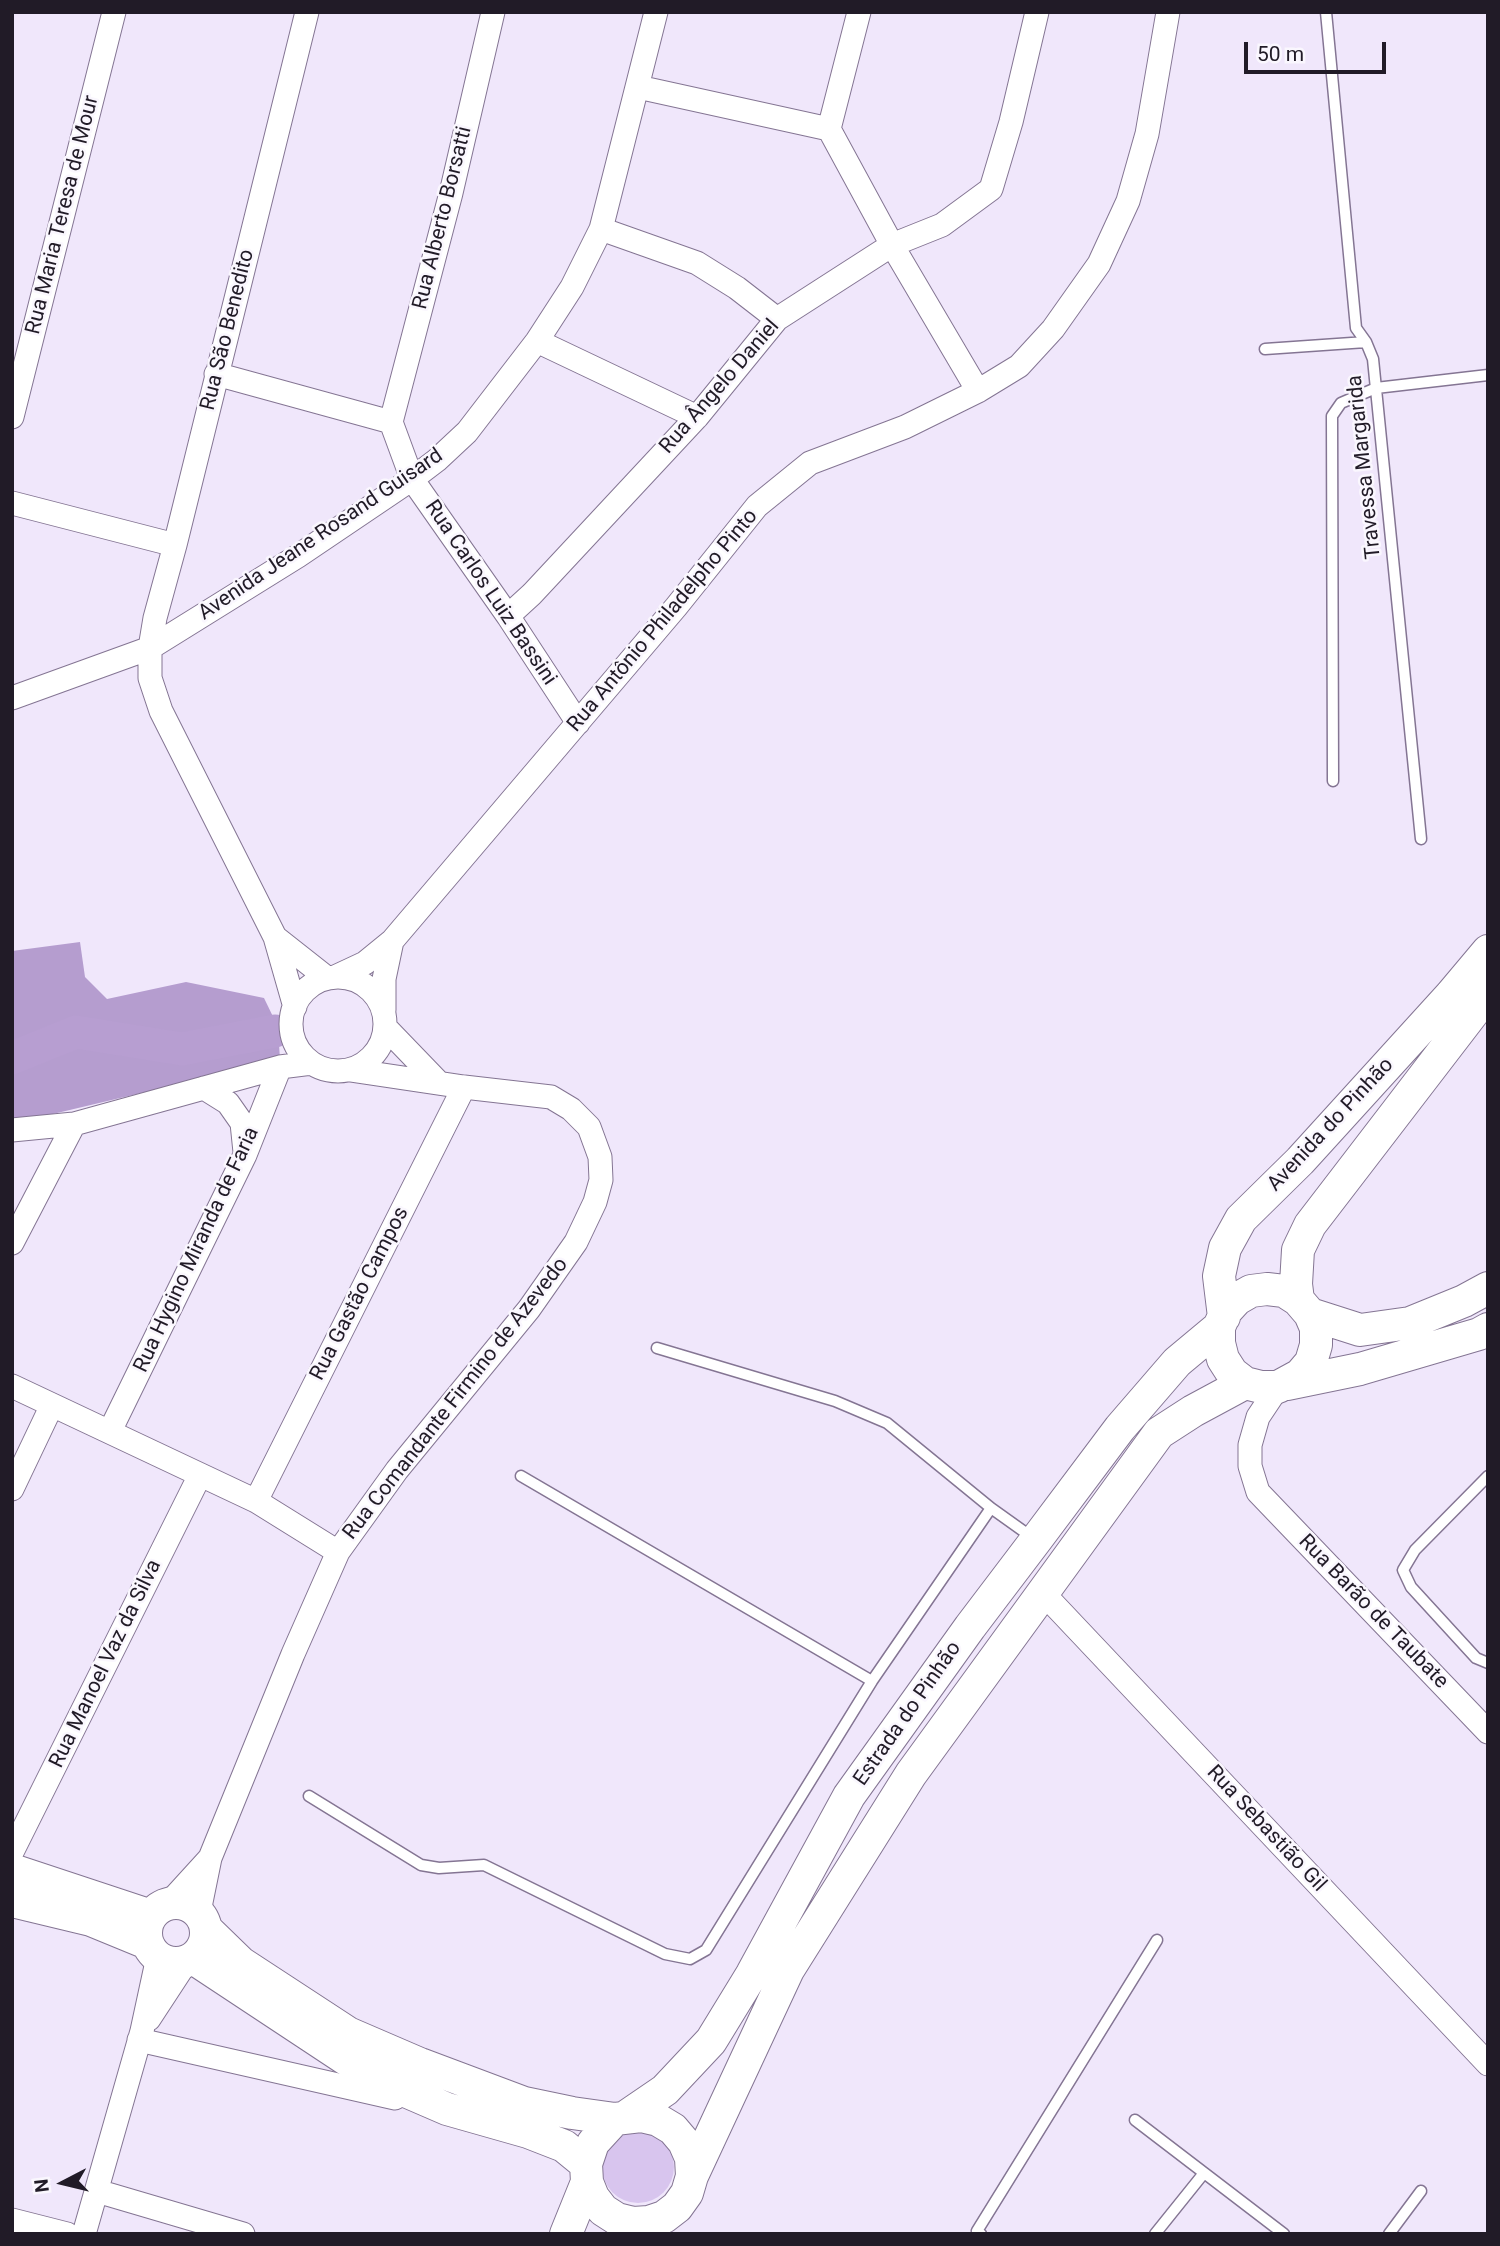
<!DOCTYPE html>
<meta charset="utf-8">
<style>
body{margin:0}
#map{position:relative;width:1500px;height:2246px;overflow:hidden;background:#f0e7fb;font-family:Roboto,sans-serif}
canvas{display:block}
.frame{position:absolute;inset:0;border:14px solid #211b27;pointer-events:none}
.north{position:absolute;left:28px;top:2148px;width:70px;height:70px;-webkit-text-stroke:5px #faf7fe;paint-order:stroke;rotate:263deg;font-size:19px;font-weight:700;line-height:28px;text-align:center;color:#211b27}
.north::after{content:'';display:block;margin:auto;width:24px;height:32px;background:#211b27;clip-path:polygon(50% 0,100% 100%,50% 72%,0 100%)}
.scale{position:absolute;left:1244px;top:42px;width:142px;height:32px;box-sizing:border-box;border:4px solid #211b27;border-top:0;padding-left:9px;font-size:21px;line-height:24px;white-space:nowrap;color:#211b27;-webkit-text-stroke:5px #faf7fe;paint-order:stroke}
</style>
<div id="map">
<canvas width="1500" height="2246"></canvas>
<div class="frame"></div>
<div class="north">N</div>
<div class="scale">50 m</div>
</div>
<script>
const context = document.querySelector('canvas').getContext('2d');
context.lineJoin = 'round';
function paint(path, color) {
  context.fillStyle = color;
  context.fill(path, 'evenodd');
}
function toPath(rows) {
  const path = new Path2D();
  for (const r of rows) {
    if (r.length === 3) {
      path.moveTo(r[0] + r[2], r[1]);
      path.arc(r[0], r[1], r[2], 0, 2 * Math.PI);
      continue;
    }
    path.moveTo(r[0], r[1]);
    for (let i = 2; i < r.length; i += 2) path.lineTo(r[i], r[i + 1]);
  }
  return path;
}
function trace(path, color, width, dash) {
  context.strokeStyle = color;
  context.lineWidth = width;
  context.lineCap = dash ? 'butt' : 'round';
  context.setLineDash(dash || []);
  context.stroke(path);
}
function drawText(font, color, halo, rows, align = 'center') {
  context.font = font + ' Roboto,sans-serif';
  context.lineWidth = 5;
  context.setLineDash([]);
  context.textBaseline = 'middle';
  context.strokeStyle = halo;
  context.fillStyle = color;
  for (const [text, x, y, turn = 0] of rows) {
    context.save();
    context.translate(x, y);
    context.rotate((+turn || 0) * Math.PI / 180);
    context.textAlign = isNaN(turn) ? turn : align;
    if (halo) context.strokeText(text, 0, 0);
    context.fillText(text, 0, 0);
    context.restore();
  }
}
const green = toPath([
 [638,2167,36]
]);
const forest = toPath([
 [80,942,85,977,107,999,186,982,264,998,278,1027,280,1060,36,1118,12,1121,12,951]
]);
const river = toPath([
 [12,1058,76,1032,182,1049,275,1031]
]);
const lane = toPath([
 [1326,12,1356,328,1366,342,1373,359,1421,839],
 [1265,349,1366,342],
 [1333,781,1332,416,1341,403,1376,388,1488,375],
 [657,1348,835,1401,887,1423,991,1508,1033,1538],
 [521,1476,872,1681],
 [1488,1476,1415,1550,1403,1570,1411,1587,1476,1658,1488,1663],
 [309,1796,421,1865,439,1868,484,1865,665,1954,690,1959,706,1950,872,1681,991,1508],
 [1135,2120,1284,2234],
 [981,2234,977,2231,1157,1940],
 [1155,2234,1204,2173],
 [1389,2234,1421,2191]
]);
const street = toPath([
 [638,87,829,129,892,245,978,391],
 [829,129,859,12],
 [601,229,697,263,737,288,777,319],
 [537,341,697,417],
 [216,374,391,422],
 [12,417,114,12],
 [391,422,451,193,493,12],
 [391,422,412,479,508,616,578,723],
 [12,503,175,545],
 [508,616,532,594,697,417,777,319,892,245,942,225,991,189,1011,122,1037,12],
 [12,698,150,648,298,556,412,479,437,460,467,432,537,341,572,287,601,229,656,12],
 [275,937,327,978],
 [335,977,365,963,392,941,676,607,757,506,810,463,905,427,978,391,1019,366,1053,329,1099,264,1128,201,1147,134,1168,12],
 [338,1024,47],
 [295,1007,275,937,161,711,150,678,150,648,155,618,175,545,307,12],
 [384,1010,384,979,392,941],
 [385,1027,439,1083],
 [204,1088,228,1103,242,1123,245,1152],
 [12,1130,74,1124,280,1067,312,1063],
 [12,1243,74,1124],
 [12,1386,256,1501,338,1552],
 [1278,1387,1258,1417,1250,1445,1250,1466,1258,1492,1488,1732],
 [110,1431,245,1155,280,1067],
 [12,1489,52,1405],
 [256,1501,464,1087],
 [1044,1594,1488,2064],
 [12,1852,200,1475],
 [169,1903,210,1858],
 [199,1912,210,1858,293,1654,338,1552,397,1470,529,1309,576,1242,595,1202,601,1180,600,1157,589,1127,571,1109,551,1097,464,1087,350,1070],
 [149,2019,187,1961],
 [139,2040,395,2098],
 [97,2191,243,2234],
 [12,2220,67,2234],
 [84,2234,142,2031,158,1957]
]);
const secondary = toPath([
 [1298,1300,1296,1284,1298,1250,1310,1225,1488,993],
 [1310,1314,1360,1330,1410,1323,1464,1301,1488,1288],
 [1224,1317,1219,1276,1225,1248,1241,1219,1300,1161,1451,995,1488,951],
 [1287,1384,1360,1369,1479,1334,1488,1329],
 [12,1870,151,1916],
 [12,1901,91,1920,147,1943],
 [176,1933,30],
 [206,1929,241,1963,348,2033,420,2064,524,2103,572,2113,615,2119],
 [193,1958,373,2077,447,2109,528,2132,564,2146,586,2164],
 [641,2116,658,2120,673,2129,684,2142,691,2158,692,2176,687,2193,677,2207,664,2217,649,2222,633,2223,617,2219,603,2210,593,2197,587,2182,586,2164,593,2143,615,2119,641,2116],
 [624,2118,665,2090,711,2041,752,1974,849,1796,970,1627,1036,1540,1120,1428,1177,1362,1219,1327,1226,1311,1237,1299,1251,1291,1267,1289,1284,1291,1298,1300,1310,1314,1316,1328,1316,1345,1311,1362,1300,1375,1278,1387,1261,1387,1245,1383,1232,1373,1223,1359,1219,1343,1219,1327],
 [692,2176,788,1970,911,1774,1159,1433,1193,1411,1245,1383],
 [566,2234,587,2182]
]);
const streetNames = [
 ["Rua Maria Teresa de Mour",63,215,-76],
 ["Rua Alberto Borsatti",443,218,-76],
 ["Rua São Benedito",228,330,-76],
 ["Rua Ângelo Daniel",720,387,-49],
 ["Travessa Margarida",1365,467,-96],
 ["Avenida Jeane Rosand Guisard",321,535,-34],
 ["Rua Carlos Luiz Bassini",490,593,56],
 ["Rua Antônio Philadelpho Pinto",663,621,-50],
 ["Avenida do Pinhão",1331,1125,-47],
 ["Rua Hygino Miranda de Faria",197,1250,-65],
 ["Rua Gastão Campos",360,1294,-63],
 ["Rua Comandante Firmino de Azevedo",456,1399,-52],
 ["Rua Barão de Taubate",1373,1612,46],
 ["Rua Manoel Vaz da Silva",106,1664,-64],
 ["Estrada do Pinhão",908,1714,-55],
 ["Rua Sebastião Gil",1266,1829,47]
];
paint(green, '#d8c5ee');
paint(forest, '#b59dcf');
trace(river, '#b79ed1', 33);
trace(lane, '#847593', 13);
trace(street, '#847593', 25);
trace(secondary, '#847593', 34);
trace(lane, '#fff', 10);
trace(street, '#fff', 23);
trace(secondary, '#fff', 32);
drawText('21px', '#211b27', '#faf7fe', streetNames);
</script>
